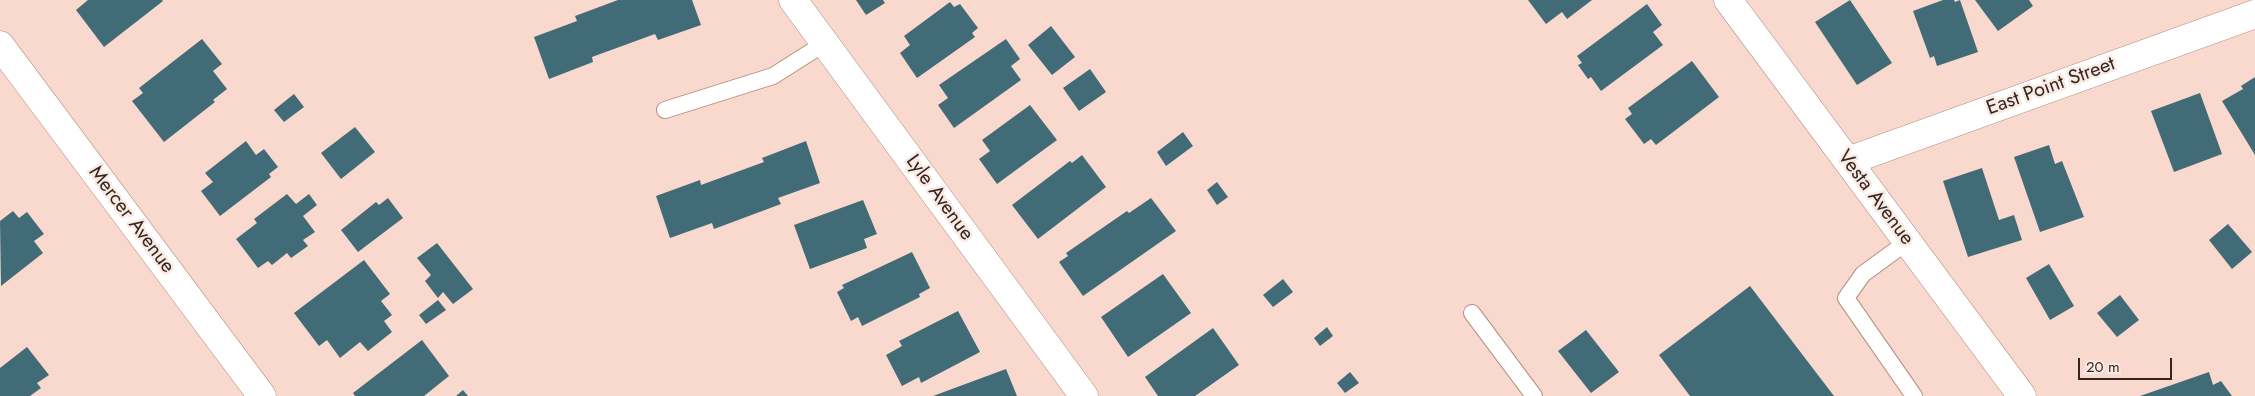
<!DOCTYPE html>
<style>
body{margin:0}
#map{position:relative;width:2255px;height:396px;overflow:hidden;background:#f9d8cd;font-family:Jost,sans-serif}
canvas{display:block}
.scale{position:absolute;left:2078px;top:358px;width:94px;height:22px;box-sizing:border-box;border:2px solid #352520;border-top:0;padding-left:6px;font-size:15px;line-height:18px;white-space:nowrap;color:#352520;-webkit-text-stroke:4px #faeae4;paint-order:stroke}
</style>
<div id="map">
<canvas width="2255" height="396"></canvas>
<div class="scale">20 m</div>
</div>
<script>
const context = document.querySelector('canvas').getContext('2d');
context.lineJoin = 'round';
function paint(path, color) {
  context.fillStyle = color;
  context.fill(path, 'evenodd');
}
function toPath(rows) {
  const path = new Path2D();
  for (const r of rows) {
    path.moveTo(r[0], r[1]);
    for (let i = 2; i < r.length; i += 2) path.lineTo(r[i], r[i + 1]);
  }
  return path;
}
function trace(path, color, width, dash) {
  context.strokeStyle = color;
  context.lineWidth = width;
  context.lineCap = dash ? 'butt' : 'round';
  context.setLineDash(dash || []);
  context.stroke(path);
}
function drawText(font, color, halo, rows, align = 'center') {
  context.font = font + ' Jost,sans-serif';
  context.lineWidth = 5;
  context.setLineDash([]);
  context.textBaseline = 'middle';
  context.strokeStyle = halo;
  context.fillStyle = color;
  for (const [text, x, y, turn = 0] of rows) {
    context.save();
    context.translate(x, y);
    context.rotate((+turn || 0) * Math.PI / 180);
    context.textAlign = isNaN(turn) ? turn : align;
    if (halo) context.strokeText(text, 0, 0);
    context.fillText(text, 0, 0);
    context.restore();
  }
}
const building = toPath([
 [88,0,162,0,163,1,104,47,76,10],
 [618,0,692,0,701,25,658,40,655,34,592,57,593,62,549,79,534,37,577,21,575,16],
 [856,0,883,0,885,3,866,15],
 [1528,0,1592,0,1567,19,1562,12,1546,24],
 [1850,0,1892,63,1857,85,1815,22],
 [1943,0,1954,0,1955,2,1960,0,1978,52,1937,66,1934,56,1930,58,1913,11],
 [1975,0,2029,0,2033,6,1998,31],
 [950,2,954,7,960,4,978,28,972,33,975,37,917,78,900,53,910,45,904,36],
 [1647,4,1662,25,1653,32,1663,45,1601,91,1591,77,1588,79,1578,65,1582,63,1577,56],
 [1051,26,1075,57,1052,75,1028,45],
 [202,39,222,64,213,71,227,89,213,100,215,102,164,142,132,101,143,93,139,88],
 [1006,39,1020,59,1011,66,1021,80,954,128,938,105,948,98,939,85],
 [1692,61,1719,97,1656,145,1651,139,1644,144,1625,119,1632,114,1628,108],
 [1090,69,1106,92,1079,111,1063,88],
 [2255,77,2255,155,2222,101,2243,89,2241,86],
 [2200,93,2222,154,2174,172,2151,111],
 [294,94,304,107,284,122,274,110],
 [1030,105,1057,140,997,184,979,159,990,151,982,140],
 [355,127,375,152,341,179,321,153],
 [1183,132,1193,146,1166,166,1157,152],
 [246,141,256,155,264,149,278,167,269,174,271,177,220,216,201,191,213,182,205,173],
 [806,141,820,183,778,198,781,204,714,229,712,223,670,238,656,196,700,180,701,185,764,162,762,158],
 [2049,145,2055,164,2062,161,2084,217,2040,232,2014,157],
 [1082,155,1106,187,1038,239,1012,205,1070,161,1072,163],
 [1982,168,1999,220,2014,215,2022,240,1968,257,1943,181],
 [1217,182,1228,197,1217,205,1207,190],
 [287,194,296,204,309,194,317,205,303,216,315,232,303,240,308,246,291,258,287,253,272,265,268,261,258,268,236,239,257,223,254,219],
 [388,198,403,218,358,252,341,230,376,202,379,205],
 [1151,198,1176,231,1083,296,1059,262,1068,256,1066,253,1127,211,1129,213],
 [863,200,877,234,864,239,867,248,810,269,794,225],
 [13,211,19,218,27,212,44,234,34,241,43,253,1,286,0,221],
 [2228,224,2252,252,2232,269,2209,240],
 [437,243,473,289,453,304,443,292,438,298,425,281,431,275,417,258],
 [912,252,930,288,919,294,920,297,862,326,858,317,851,321,837,292,844,288,842,285],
 [364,260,390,294,381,301,392,315,384,321,392,332,368,351,360,342,340,358,327,340,319,346,294,313],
 [2049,264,2074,306,2050,320,2026,278],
 [1163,274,1191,313,1128,357,1101,317],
 [1283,279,1293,292,1273,307,1263,295],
 [1750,286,1834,396,1690,396,1659,355],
 [2120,295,2139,320,2117,337,2097,313],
 [438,300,446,310,426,324,419,315],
 [958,311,980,352,921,383,919,377,902,386,886,355,902,346,899,341],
 [1327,327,1333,336,1320,346,1314,338],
 [1213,328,1239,365,1195,396,1158,396,1145,377],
 [1586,330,1619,372,1591,393,1558,351],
 [422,340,449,376,424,396,355,396,353,393],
 [27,347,49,375,37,383,41,388,30,396,0,396,0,368],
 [1006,369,1017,396,933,396],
 [1350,372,1359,383,1345,393,1337,383],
 [2209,372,2213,385,2221,381,2232,396,2140,396],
 [463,390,468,396,456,396]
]);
const lane = toPath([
 [665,110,773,76,825,43],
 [1907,242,1863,274,1846,298,1914,396],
 [1472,313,1534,396]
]);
const street = toPath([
 [1728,0,2022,396],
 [0,45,262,396],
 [1848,161,2255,14]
]);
const secondary = toPath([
 [793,0,1084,396]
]);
const streetNames = [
 ["East Point Street",2051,87,-20],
 ["Lyle Avenue",939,198,54],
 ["Vesta Avenue",1875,198,53],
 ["Mercer Avenue",131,220,53]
];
paint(building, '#426b78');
trace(lane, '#b48e81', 18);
trace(street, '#b48e81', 29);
trace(secondary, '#b48e81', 29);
trace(lane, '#fff', 16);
trace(street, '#fff', 28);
trace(secondary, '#fff', 28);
drawText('20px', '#352520', '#faeae4', streetNames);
</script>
